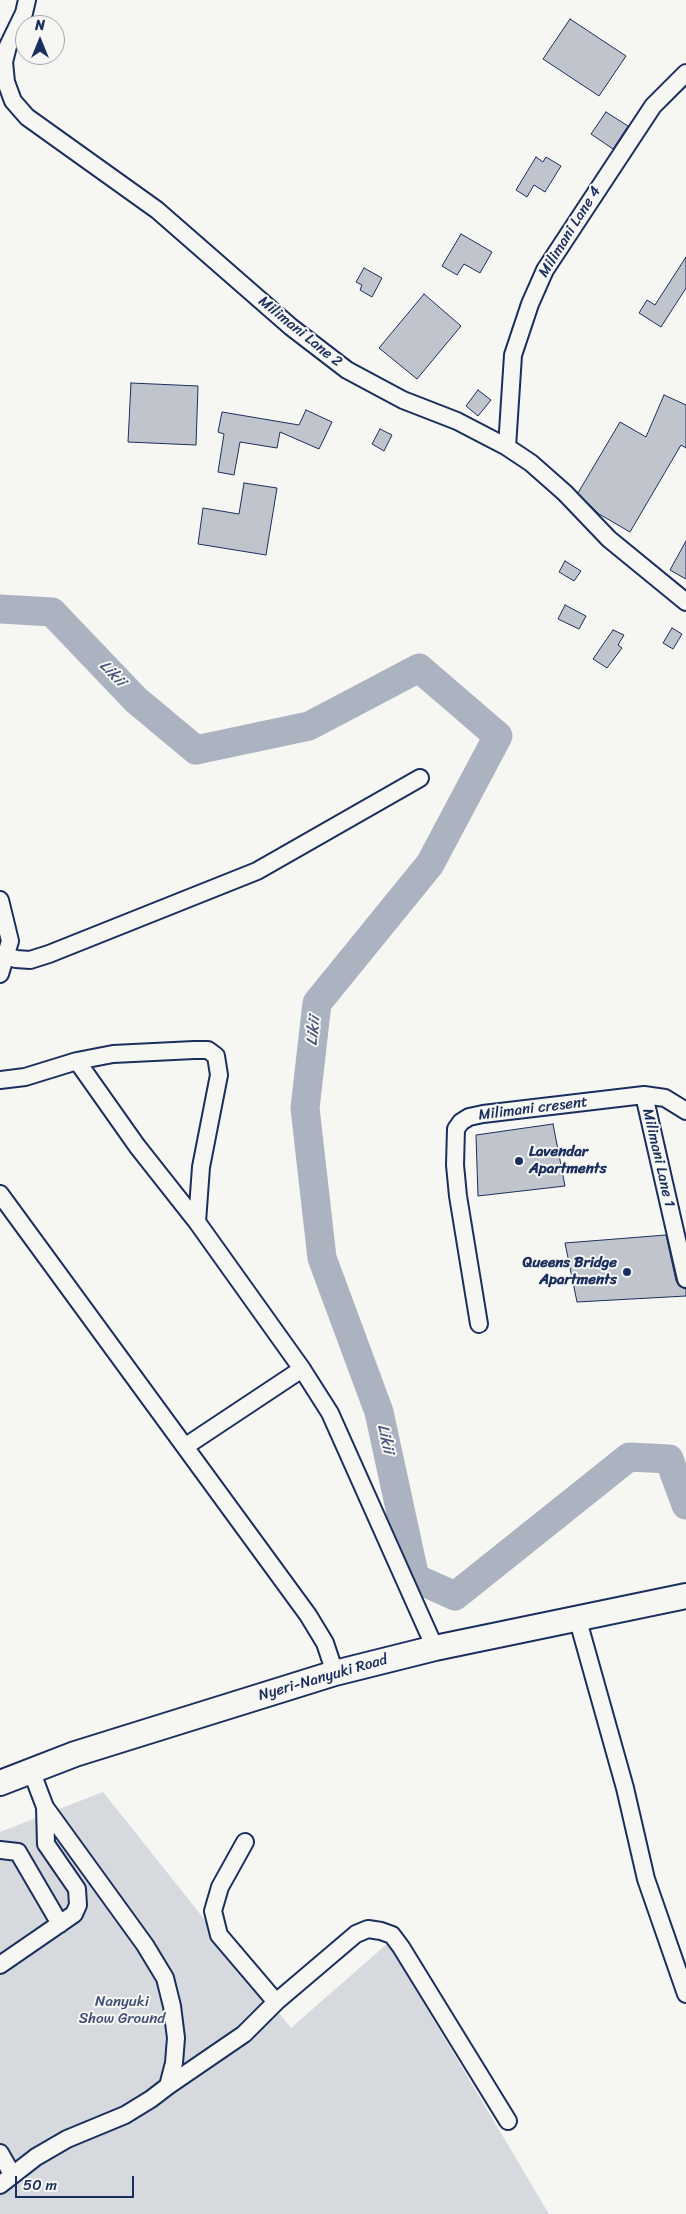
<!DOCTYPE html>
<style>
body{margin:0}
#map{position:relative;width:686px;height:2214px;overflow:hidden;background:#f6f6f2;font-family:Sriracha,sans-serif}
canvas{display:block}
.north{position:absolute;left:15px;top:15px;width:50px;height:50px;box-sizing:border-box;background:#f6f6f2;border:1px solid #9ea6b7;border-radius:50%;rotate:0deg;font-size:14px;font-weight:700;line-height:20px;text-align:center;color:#1b2f5e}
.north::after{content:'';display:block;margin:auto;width:18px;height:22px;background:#1b2f5e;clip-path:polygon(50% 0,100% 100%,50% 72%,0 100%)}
.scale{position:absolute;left:15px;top:2176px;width:119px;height:22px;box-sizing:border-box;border:2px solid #1b2f5e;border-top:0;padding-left:6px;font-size:15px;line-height:18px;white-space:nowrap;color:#1b2f5e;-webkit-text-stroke:4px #f6f6f2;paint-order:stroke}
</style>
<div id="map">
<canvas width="686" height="2214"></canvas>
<div class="north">N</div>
<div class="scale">50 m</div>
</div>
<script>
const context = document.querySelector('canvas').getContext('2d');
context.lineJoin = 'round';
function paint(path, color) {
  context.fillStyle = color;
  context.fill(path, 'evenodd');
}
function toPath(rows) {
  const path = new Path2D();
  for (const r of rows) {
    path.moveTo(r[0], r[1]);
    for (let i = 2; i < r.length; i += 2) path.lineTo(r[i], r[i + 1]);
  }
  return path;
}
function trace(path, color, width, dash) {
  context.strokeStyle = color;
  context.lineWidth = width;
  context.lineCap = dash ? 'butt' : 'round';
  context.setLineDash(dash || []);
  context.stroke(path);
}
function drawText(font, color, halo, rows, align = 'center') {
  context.font = font + ' Sriracha,sans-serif';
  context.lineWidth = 4;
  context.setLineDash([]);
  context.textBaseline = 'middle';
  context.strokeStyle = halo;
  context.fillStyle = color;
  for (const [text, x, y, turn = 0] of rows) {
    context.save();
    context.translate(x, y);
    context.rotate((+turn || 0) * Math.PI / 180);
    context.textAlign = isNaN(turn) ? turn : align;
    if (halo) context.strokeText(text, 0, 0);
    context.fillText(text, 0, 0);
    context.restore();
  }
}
const green = toPath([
 [103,1792,291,2028,388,1943,549,2214,0,2214,0,1832]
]);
const river = toPath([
 [0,609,52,612,136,700,196,750,309,726,419,668,498,736,430,864,317,1003,305,1108,322,1258,379,1412,415,1578,455,1596,629,1457,669,1459,686,1505]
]);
const building = toPath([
 [570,19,626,56,599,96,543,59,570,19],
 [606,112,628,126,613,149,591,134,606,112],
 [536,157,543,162,546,157,561,166,545,192,534,185,527,197,516,190,536,157],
 [461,234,492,252,480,273,464,264,457,275,442,266,461,234],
 [686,257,686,288,661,327,639,313,647,300,655,305,686,257],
 [364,268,382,278,372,297,360,290,362,285,356,282,364,268],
 [424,294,461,326,417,379,379,348,424,294],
 [131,383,198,386,196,445,128,442,131,383],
 [478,390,491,400,478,416,466,406,478,390],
 [664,395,686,405,686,448,681,445,630,532,599,514,578,493,620,422,646,437,664,395],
 [306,410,332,422,319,449,280,432,277,448,240,442,234,475,218,472,224,434,218,432,222,412,299,425,306,410],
 [380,429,392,435,384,451,372,444,380,429],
 [244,483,277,488,266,555,198,544,203,508,239,514,244,483],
 [686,541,686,579,670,570,686,541],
 [565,561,581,571,574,581,559,572,565,561],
 [565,605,586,616,579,629,558,619,565,605],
 [672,628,682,634,673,649,663,643,672,628],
 [613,630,624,635,618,645,622,648,607,668,593,659,613,630],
 [553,1124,565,1186,478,1196,476,1135,553,1124],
 [666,1235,676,1281,679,1286,686,1289,686,1296,577,1302,565,1243,666,1235]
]);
const minor = toPath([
 [27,0,24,13,8,46,4,62,6,82,13,101,27,117,157,210,291,327,347,370,403,400,457,421,507,447,531,463,565,493,609,539,686,602],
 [507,447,513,355,530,304,545,270,653,106,686,73],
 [0,900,10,941,0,974],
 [0,954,16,959,30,960,49,954,257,871,420,778],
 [77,1061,137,1146,197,1222],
 [0,1080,25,1077,77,1061,113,1054,194,1050,208,1050,216,1056,219,1075,201,1167,197,1222,302,1369,330,1413,435,1648],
 [644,1095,686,1279],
 [0,1194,308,1615,325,1643,335,1673],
 [479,1324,458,1196,455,1165,456,1129,461,1122,469,1117,483,1114,644,1095,665,1098,686,1111],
 [186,1446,302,1369],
 [577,1617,625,1788,646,1879,686,1994],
 [245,1842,220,1887,213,1911,219,1935,276,2002],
 [0,1850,18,1852,60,1924],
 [0,1965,74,1914,78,1905,77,1889,46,1844,45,1807],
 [168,2086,244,2034,276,2002,356,1934,368,1929,381,1931,392,1935,401,1947,508,2121],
 [0,2153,12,2174],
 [0,2185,36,2157,67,2139,125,2115,151,2099,168,2086,174,2063,176,2038,172,2006,165,1978,145,1945,45,1807,31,1770]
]);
const highway = toPath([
 [0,1783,75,1754,335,1673,435,1648,686,1596]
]);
const markers = [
 [519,1161,5,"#1b2f5e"],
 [627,1272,5,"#1b2f5e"]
];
const streetNames = [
 ["Milimani Lane 4",570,232,-58],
 ["Milimani Lane 2",300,332,39],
 ["Milimani cresent",533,1109,-7],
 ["Milimani Lane 1",658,1158,77],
 ["Nyeri-Nanyuki Road",323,1678,-16]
];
const poiNames = [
 ["Lavendar",529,1152],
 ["Apartments",529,1169],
 ["Queens Bridge",617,1263,"right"],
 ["Apartments",617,1280,"right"]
];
const parkNames = [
 ["Nanyuki",122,2002],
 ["Show Ground",122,2019]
];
const waterNames = [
 ["Likii",112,674,46],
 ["Likii",314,1031,-84],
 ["Likii",385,1439,78]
];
paint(green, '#d6d9dd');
trace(river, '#abb2c0', 29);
paint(building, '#c0c4cd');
trace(building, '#1b2f5e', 1);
trace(minor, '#1b2f5e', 20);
trace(highway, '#1b2f5e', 28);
trace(minor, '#f6f6f2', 16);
trace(highway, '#f6f6f2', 24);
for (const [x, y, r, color] of markers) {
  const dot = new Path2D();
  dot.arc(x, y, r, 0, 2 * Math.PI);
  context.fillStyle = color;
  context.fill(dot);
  trace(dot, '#f6f6f2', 2);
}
drawText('15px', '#1b2f5e', '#f6f6f2', streetNames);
drawText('bold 15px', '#1b2f5e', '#f6f6f2', poiNames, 'left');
drawText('15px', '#405177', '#f6f6f2', parkNames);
drawText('italic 16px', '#46567b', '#f6f6f2', waterNames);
</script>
